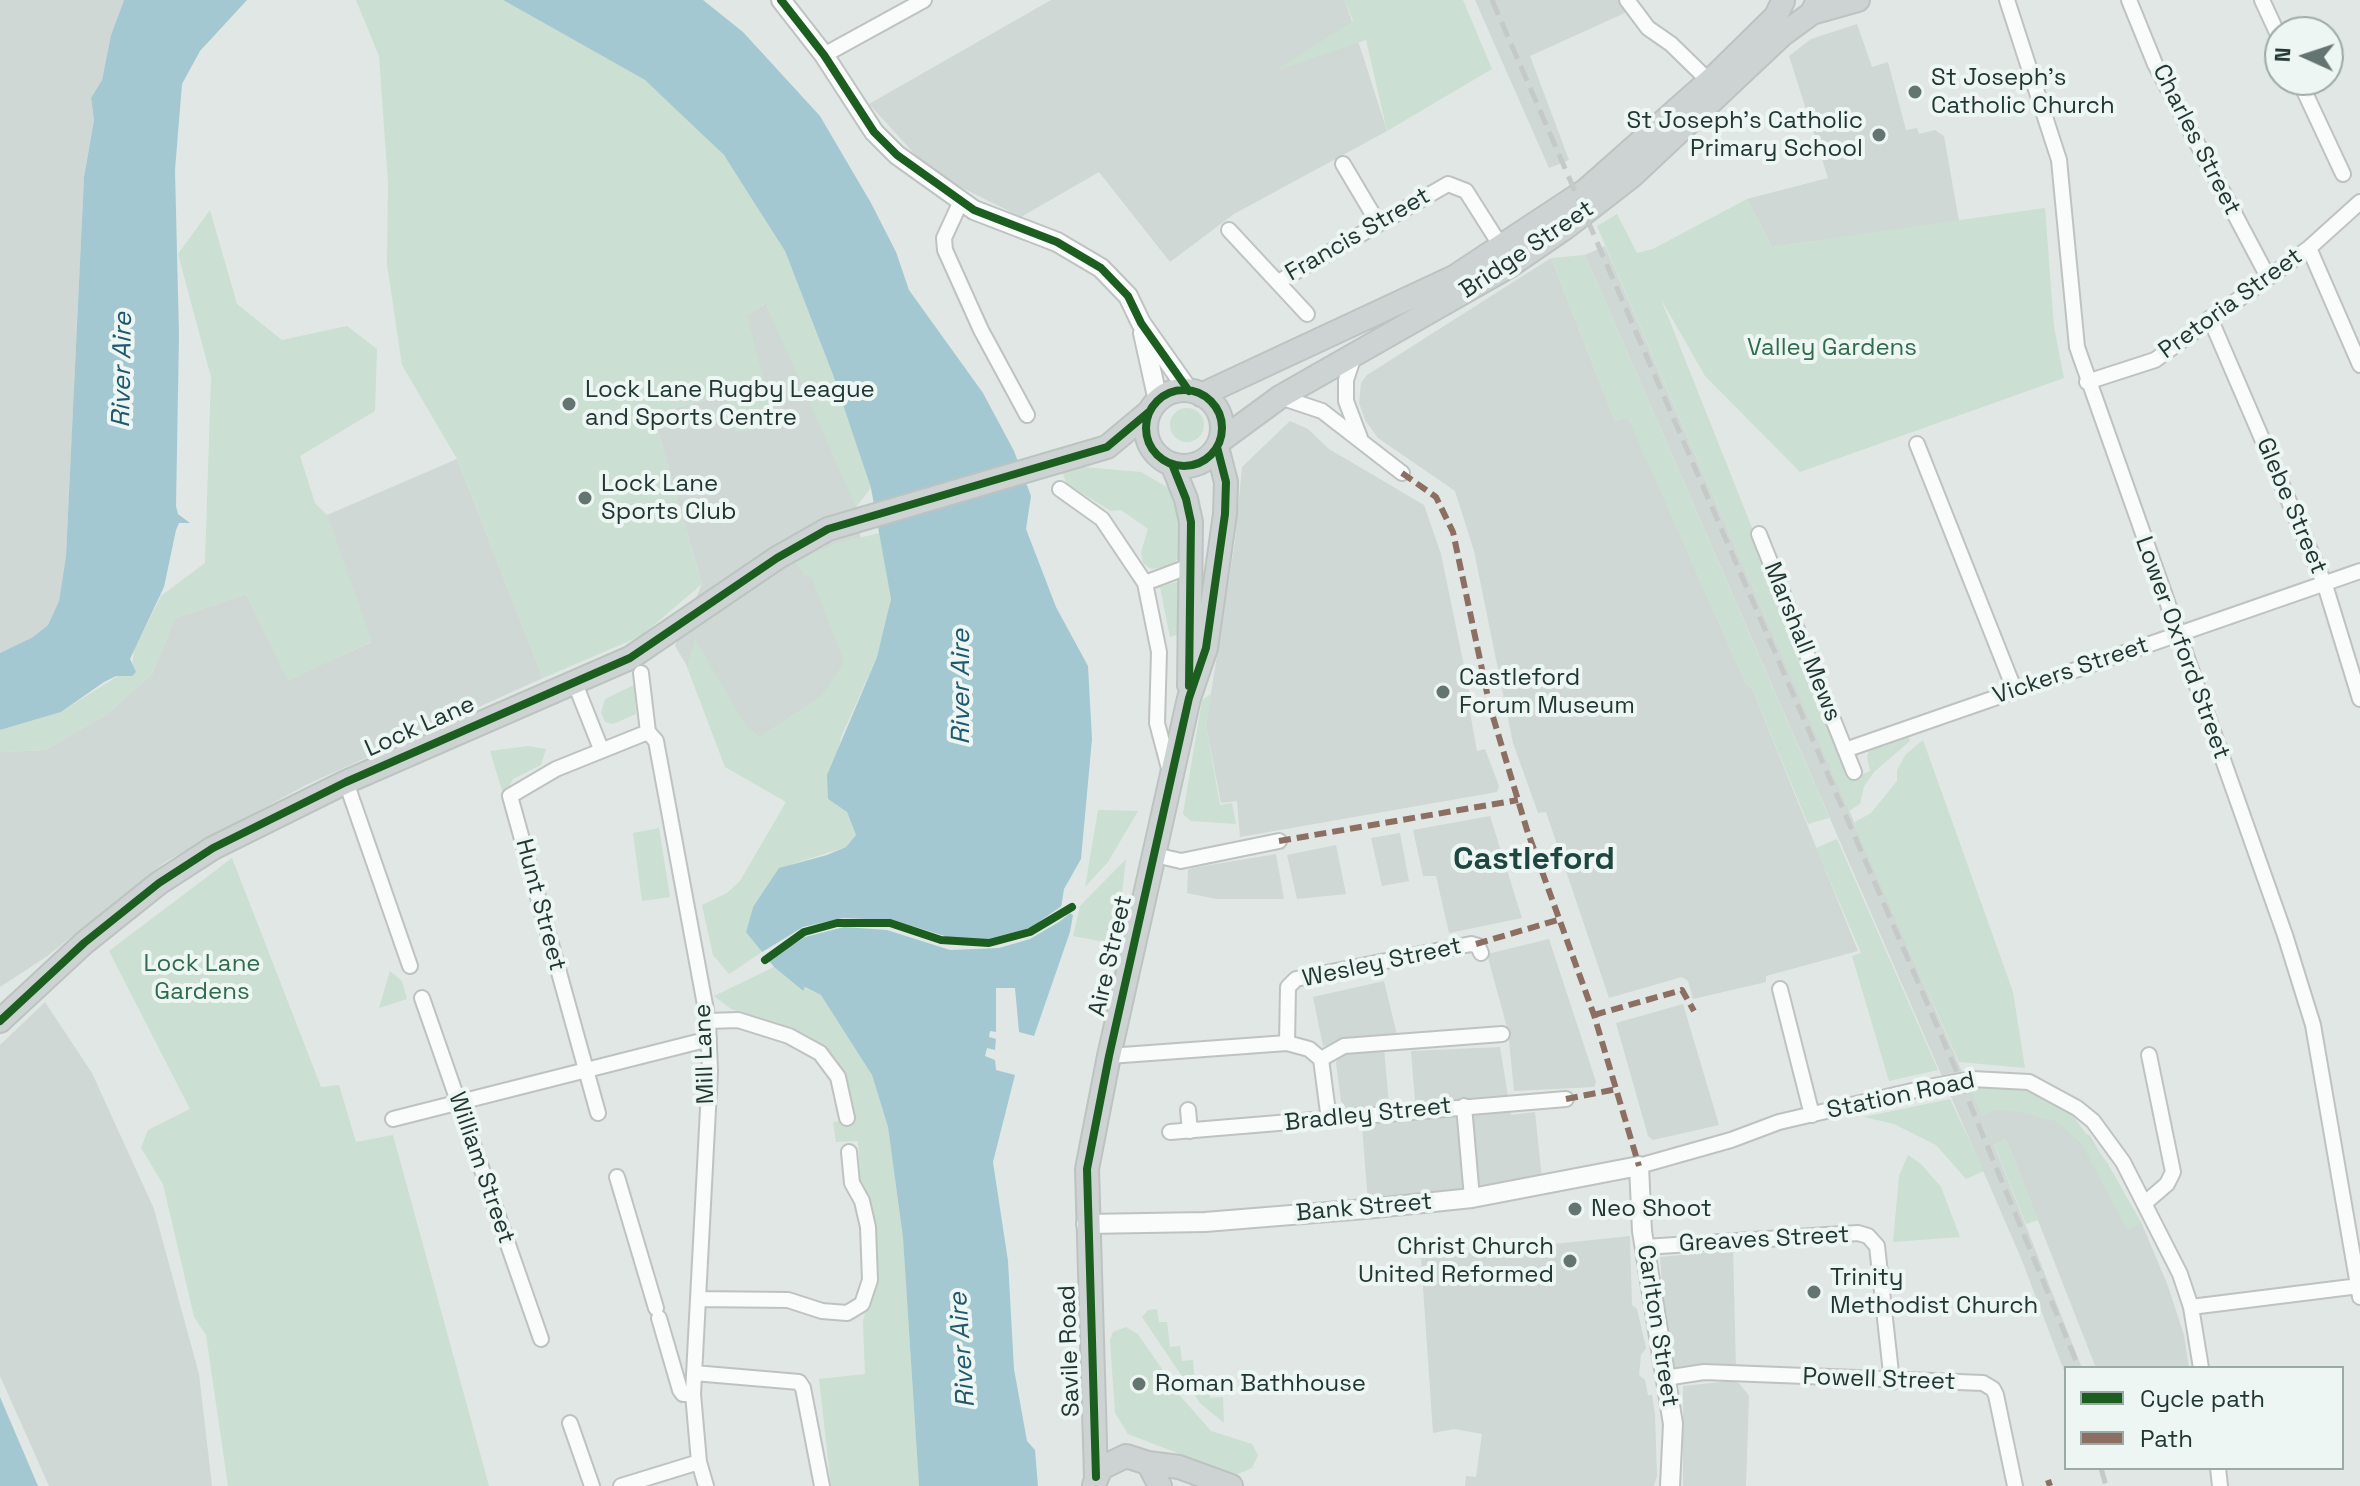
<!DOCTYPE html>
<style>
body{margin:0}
#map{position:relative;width:2360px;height:1486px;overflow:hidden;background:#e1e7e4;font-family:"Space Grotesk",sans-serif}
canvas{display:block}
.legend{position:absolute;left:2064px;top:1366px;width:280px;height:104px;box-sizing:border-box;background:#eef6f3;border:2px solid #9caaa6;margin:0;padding:10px 14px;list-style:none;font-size:24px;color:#213733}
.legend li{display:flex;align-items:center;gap:16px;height:40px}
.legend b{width:40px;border:2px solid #9caaa6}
.north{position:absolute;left:2264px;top:16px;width:80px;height:80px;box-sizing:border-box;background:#eef6f3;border:2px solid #9caaa6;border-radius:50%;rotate:273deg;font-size:22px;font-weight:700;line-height:32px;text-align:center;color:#213733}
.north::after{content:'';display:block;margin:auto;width:28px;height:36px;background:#647571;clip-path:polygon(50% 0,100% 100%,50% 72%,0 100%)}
</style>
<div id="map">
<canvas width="2360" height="1486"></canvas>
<ul class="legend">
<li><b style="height:10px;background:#1b5e20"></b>Cycle path</li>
<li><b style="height:10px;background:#8d6e63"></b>Path</li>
</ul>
<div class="north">N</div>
</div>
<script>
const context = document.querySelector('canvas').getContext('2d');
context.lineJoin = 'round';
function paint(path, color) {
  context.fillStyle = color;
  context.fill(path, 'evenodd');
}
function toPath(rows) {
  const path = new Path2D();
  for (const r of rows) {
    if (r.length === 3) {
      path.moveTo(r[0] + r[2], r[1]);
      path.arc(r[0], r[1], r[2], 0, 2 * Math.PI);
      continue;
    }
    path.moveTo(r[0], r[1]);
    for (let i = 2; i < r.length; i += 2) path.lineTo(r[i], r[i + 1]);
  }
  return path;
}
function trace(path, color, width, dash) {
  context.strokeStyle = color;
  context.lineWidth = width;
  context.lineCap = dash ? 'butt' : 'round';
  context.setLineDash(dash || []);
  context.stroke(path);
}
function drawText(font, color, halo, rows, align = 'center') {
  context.font = font + ' "Space Grotesk",sans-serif';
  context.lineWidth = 8;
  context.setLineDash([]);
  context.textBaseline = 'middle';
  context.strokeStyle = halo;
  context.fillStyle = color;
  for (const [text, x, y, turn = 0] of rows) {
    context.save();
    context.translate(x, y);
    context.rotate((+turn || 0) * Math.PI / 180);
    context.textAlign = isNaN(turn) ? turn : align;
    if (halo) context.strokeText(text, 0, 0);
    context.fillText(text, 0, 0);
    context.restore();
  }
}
const built = toPath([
 [0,0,124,0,111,35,102,80,91,98,94,120,84,177,66,557,59,601,48,625,33,637,0,653],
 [1051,0,1345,0,1387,131,1234,214,1170,262,1099,172,1021,217,932,173,869,104],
 [1475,0,1620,0,1627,12,1530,56,1569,160,1549,168],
 [1857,24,1872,67,1888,62,1906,130,1917,128,1919,134,1935,130,1944,136,1959,221,1772,247,1747,199,1828,178,1789,56,1811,39],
 [1605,246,1970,1090,1994,1085,2090,1136,2142,1224,2168,1286,2184,1335,2189,1368,2096,1368,2006,1139,1994,1145,2082,1368,2066,1368,2066,1376,2021,1258,1585,255],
 [1551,258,1615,421,1628,417,1746,684,1752,688,1858,951,1766,976,1766,982,1693,999,1688,981,1682,977,1609,998,1546,812,1538,813,1513,743,1474,551,1455,491,1378,438,1365,420,1359,403,1361,383,1367,375],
 [766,303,856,501,869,608,831,710,751,773,675,646,702,584,653,414,728,394,747,315],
 [1290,421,1308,429,1329,449,1424,505,1441,554,1470,695,1467,696,1477,751,1485,749,1499,786,1497,792,1240,837,1237,801,1221,803,1206,725,1235,541,1242,467],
 [457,459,543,678,306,785,165,862,46,957,0,987,0,752,45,750,107,714,152,674,175,618,246,594,288,680,371,642,327,515],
 [1490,816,1522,918,1449,933,1436,876,1423,876,1413,830],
 [1400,833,1409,881,1382,886,1371,838],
 [1336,845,1346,894,1297,899,1287,855],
 [1276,854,1284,899,1216,899,1187,893,1188,870,1192,868],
 [1549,939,1596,1082,1594,1087,1514,1091,1508,1031,1487,954],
 [1384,981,1397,1035,1323,1046,1313,997],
 [45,1002,92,1073,154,1209,199,1374,212,1486,49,1486,0,1376,0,1045],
 [1683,1004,1719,1125,1653,1140,1648,1136,1616,1023],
 [1500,1047,1511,1115,1535,1112,1542,1179,1368,1203,1361,1114,1349,1112,1341,1101,1336,1063,1340,1053,1384,1048,1389,1105,1415,1101,1411,1051],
 [1630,1236,1632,1305,1637,1309,1646,1348,1641,1355,1639,1375,1645,1380,1648,1395,1652,1395,1655,1414,1657,1476,1654,1486,1465,1486,1466,1476,1476,1477,1482,1434,1454,1429,1433,1433,1421,1258],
 [1733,1250,1736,1368,1669,1372,1660,1257],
 [1731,1381,1739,1383,1749,1396,1746,1486,1683,1486,1683,1386]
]);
const green = toPath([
 [356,0,503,0,645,80,667,97,733,165,785,251,833,375,871,488,856,507,765,303,747,316,776,424,735,433,727,394,653,414,702,584,641,636,543,678,457,459,402,365,387,264,388,182,379,56],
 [1345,0,1463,0,1492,69,1387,131,1366,40,1273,72,1353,21],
 [1747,199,1772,247,2045,208,2054,327,2064,378,1800,472,1705,376,1661,299,1852,779,1870,771,1867,757,1871,746,1908,733,1910,741,1874,772,1864,786,1860,804,1849,811,1597,226,1617,214,1637,253,1653,249],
 [210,210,237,304,282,340,347,326,377,349,375,411,300,456,315,503,327,515,372,641,288,681,246,594,175,618,152,674,107,714,45,750,0,752,0,730,61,712,132,667,134,650,161,596,205,563,211,377,178,254],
 [1585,255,1828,815,1829,818,1808,824,1752,688,1746,684,1628,418,1615,421,1551,258],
 [1187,425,17],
 [1083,467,1141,472,1172,490,1178,505,1183,552,1172,566,1151,569,1143,563,1141,552,1148,529,1121,510,1111,511,1067,484,1062,472],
 [880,533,891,599,886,625,877,657,841,737,828,799,847,812,856,835,846,847,792,864,753,907,746,931,762,952,729,974,713,955,702,905,727,893,740,881,786,802,725,767,687,667,695,639,747,727,760,736,821,696,844,662,811,576,804,575,795,562,837,543],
 [1184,580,1180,634,1170,637,1160,587],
 [634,685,636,714,613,724,605,722,601,712,605,699],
 [1211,694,1206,725,1220,805,1232,803,1236,824,1191,821,1183,814,1202,700],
 [1923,740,2013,992,2025,1068,1959,1062,1857,832,1855,822,1871,813,1897,781,1897,770,1906,754],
 [528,746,546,749,541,765,513,779,504,797,490,751],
 [1098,810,1138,811,1108,862,1085,887],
 [659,828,670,897,642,901,633,833],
 [1837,839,1938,1070,1889,1081,1852,956,1861,953,1816,848],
 [232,858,321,1087,339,1085,356,1142,393,1135,489,1486,228,1486,206,1335,194,1317,163,1184,141,1148,148,1130,190,1109,109,951],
 [1126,859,1116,944,1073,936,1080,906],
 [774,967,802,991,804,987,821,995,827,1002,872,1075,888,1127,903,1238,919,1486,831,1486,819,1379,865,1374,863,1322,874,1272,861,1191,858,1141,836,1142,833,1122,855,1120,855,1114,844,1079,831,1054,809,1036,731,1009,714,996],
 [390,971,402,981,407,999,379,1008],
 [1994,1085,2024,1088,2051,1099,2071,1113,2108,1164,2142,1224,2127,1230,2082,1145,2057,1122,2015,1111,1997,1110,1982,1116,1970,1090],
 [1950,1099,1984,1171,1966,1179,1936,1145,1894,1124,1864,1117],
 [2006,1139,2038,1220,2026,1224,1994,1144],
 [1908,1155,1921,1164,1941,1187,1960,1237,1893,1242,1899,1176],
 [1157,1309,1159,1322,1167,1322,1170,1347,1180,1346,1182,1361,1193,1360,1195,1383,1209,1382,1210,1398,1223,1397,1224,1423,1200,1403,1142,1317,1148,1310],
 [1126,1327,1138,1334,1182,1398,1211,1431,1252,1444,1258,1455,1252,1468,1238,1474,1229,1473,1128,1434,1115,1413,1110,1340,1113,1332]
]);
const water = toPath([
 [124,0,247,0,200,51,182,84,175,170,179,335,176,506,178,514,190,523,179,523,176,530,164,587,130,659,136,672,132,676,116,676,104,682,61,712,0,730,0,653,33,637,48,625,59,601,66,556,84,177,94,120,91,98,102,80,111,35],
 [503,0,703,0,743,32,820,116,871,203,896,252,909,290,983,393,1014,451,1031,496,1026,529,1056,607,1088,666,1092,739,1081,859,1064,889,1061,908,1073,915,1070,932,1034,1036,1019,1032,1015,988,996,988,996,1032,990,1031,989,1037,996,1039,995,1050,987,1048,985,1056,995,1060,996,1070,1015,1075,993,1162,1008,1261,1014,1369,1027,1441,1035,1450,1038,1486,919,1486,903,1238,888,1127,872,1075,821,995,805,987,803,991,774,967,746,932,753,907,779,868,827,855,846,847,856,835,847,812,828,799,827,775,877,657,891,599,871,488,833,375,785,251,724,155,645,80],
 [0,1397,38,1486,0,1486]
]);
const pier = toPath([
 [1066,903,1073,911,1059,922,1030,939,999,948,950,950,887,930,844,927,805,937,766,962,759,954,803,927,843,918,892,920,958,940,994,939,1030,928]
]);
const minor = toPath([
 [1627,0,1648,28,1671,44,1714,86],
 [2007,0,2059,160,2077,347,2285,935,2313,1025,2360,1297],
 [2129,0,2155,64,2268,277],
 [2262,0,2280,39],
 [824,55,924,0],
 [2299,80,2343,174],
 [1343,164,1378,223],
 [961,201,944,238,945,250,981,330,1027,415],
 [1229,230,1307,314],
 [2309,248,2360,365],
 [1278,282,1448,184,1466,191,1504,251],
 [2210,318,2325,585,2360,699],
 [1354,356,1346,380,1346,401,1360,438],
 [2087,382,2155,360,2309,248,2360,202],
 [1280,397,1322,411,1402,473],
 [1917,444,2015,691],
 [1060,489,1102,519,1145,583,1159,652,1157,723,1171,776],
 [1759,534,1854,772],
 [1145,583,1190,566],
 [641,673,648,732,656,741,708,1021,710,1071,693,1394,699,1462,706,1486],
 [574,681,601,749],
 [1845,750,2360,571],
 [346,782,410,966],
 [1155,855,1181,861,1279,841],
 [1780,989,1812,1115],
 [422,998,541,1339],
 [708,1021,738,1020,789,1036,820,1053,838,1077,847,1118],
 [1287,1043,1288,987,1296,979,1471,944,1478,946,1481,953],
 [1109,1056,1287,1043,1309,1049,1321,1059,1344,1046,1502,1034],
 [1321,1059,1329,1120],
 [1464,1106,1472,1198],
 [1188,1110,1190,1131],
 [598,1113,510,796,556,769,648,732],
 [393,1119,709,1039],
 [1170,1132,1566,1099],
 [1639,1166,1731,1140,1779,1122,1929,1087,1972,1079,2029,1082,2077,1108,2093,1121,2123,1162,2180,1274,2191,1307,2201,1368],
 [617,1177,656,1308],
 [2145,1203,2167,1184,2173,1172,2149,1055],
 [1645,1247,1858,1233,1868,1236,1877,1246,1892,1382],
 [698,1299,788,1300,822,1311,847,1313,862,1304,870,1280,868,1227,862,1201,852,1183,849,1152],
 [2191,1307,2359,1286],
 [659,1318,680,1390,683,1394,693,1394],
 [694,1373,799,1382,803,1388,822,1486],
 [1665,1378,1704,1372,1983,1383,1993,1389,1996,1395,2015,1486],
 [570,1423,592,1486],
 [2218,1468,2220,1486],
 [621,1486,699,1462]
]);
const tertiary = toPath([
 [781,0,824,55,874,132,897,155,974,210,1057,242,1101,268,1128,296,1141,323,1189,391],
 [1143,333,1158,401],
 [1086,1224,1205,1222,1365,1209,1472,1198,1639,1166,1642,1231,1673,1424,1670,1486]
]);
const primary = toPath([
 [1812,13,1858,0],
 [1184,428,38],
 [1201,395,1454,277,1586,190,1717,74,1776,16,1783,1],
 [1220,441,1280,397,1508,267,1565,228,1632,176,1782,35,1812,13,1818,0],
 [1172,464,1186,499,1191,522,1189,685],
 [0,1021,84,943,159,883,213,848,346,782,630,658,777,558,828,529,1107,447,1150,411],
 [1148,1463,1179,1467,1231,1486],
 [1096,1477,1087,1169,1109,1056,1189,698,1206,648,1225,514,1226,482,1217,447],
 [1094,1485,1101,1468,1126,1456,1148,1463,1160,1486]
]);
const rail = toPath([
 [1492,0,1953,1063,2079,1368],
 [2101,1468,2106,1486]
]);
const quiet = toPath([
 [1402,473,1436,497,1453,532,1490,707,1527,830,1594,1015,1639,1166],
 [1279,841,1518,800],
 [1476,944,1561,919],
 [1594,1015,1682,990,1694,1011],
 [1566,1099,1617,1089],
 [2048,1480,2050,1486]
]);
const cycleway = toPath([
 [781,0,824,55,874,132,897,155,974,210,1057,242,1101,268,1128,296,1141,323,1189,391],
 [1184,428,38],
 [1172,464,1186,499,1191,522,1189,686],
 [765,960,804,932,837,923,890,923,941,940,989,943,1030,932,1072,907],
 [0,1021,84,943,159,883,213,848,346,782,630,658,777,558,828,529,1107,447,1150,411],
 [1096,1477,1087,1169,1109,1056,1189,698,1206,648,1225,514,1226,482,1217,447]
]);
const markers = [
 [1915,92,8,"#647571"],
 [1879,135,8,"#647571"],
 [569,404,8,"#647571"],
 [585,498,8,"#647571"],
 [1443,692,8,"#647571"],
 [1575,1209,8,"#647571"],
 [1570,1261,8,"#647571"],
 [1814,1292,8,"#647571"],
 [1139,1384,8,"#647571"]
];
const poiNames = [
 ["St Joseph's",1931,78],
 ["Catholic Church",1931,106],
 ["St Joseph's Catholic",1863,121,"right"],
 ["Primary School",1863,149,"right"],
 ["Lock Lane Rugby League",585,390],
 ["and Sports Centre",585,418],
 ["Lock Lane",601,484],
 ["Sports Club",601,512],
 ["Castleford",1459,678],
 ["Forum Museum",1459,706],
 ["Neo Shoot",1591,1209],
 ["Christ Church",1554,1247,"right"],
 ["United Reformed",1554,1275,"right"],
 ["Trinity",1830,1278],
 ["Methodist Church",1830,1306],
 ["Roman Bathhouse",1155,1384]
];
const streetNames = [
 ["Charles Street",2196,140,63],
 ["Francis Street",1358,235,-30],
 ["Bridge Street",1527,250,-34],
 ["Pretoria Street",2231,304,-36],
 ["Glebe Street",2291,506,67],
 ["Marshall Mews",1802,642,68],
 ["Lower Oxford Street",2182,648,70],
 ["Vickers Street",2071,671,-19],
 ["Lock Lane",420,727,-24],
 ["Hunt Street",540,905,75],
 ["Aire Street",1111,956,-77],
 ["Wesley Street",1382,963,-12],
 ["Mill Lane",705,1054,-92],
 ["Station Road",1901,1096,-12],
 ["Bradley Street",1368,1115,-6],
 ["William Street",481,1168,71],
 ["Bank Street",1364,1208,-5],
 ["Greaves Street",1764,1240,-3],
 ["Carlton Street",1657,1326,81],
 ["Savile Road",1070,1351,-92],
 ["Powell Street",1879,1380,2]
];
const parkNames = [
 ["Valley Gardens",1832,348],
 ["Lock Lane",202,964],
 ["Gardens",202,992]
];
const waterNames = [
 ["River Aire",123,370,-89],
 ["River Aire",962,687,-90],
 ["River Aire",963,1350,-94]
];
const districtNames = [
 ["Castleford",1534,860]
];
paint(built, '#cfd8d4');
paint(green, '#cbdfd2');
paint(water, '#a4c8d2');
paint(pier, '#e1e7e4');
trace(minor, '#bec3c1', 18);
trace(tertiary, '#bec3c1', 22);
trace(primary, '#bcc3c1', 26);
trace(minor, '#fafbfb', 14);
trace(tertiary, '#fafbfb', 18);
trace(primary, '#cdd3d2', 22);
trace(rail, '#c5c9c8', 5, [16, 8]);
trace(quiet, '#8d6e63', 6, [12, 6]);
trace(cycleway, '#1b5e20', 8);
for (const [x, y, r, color] of markers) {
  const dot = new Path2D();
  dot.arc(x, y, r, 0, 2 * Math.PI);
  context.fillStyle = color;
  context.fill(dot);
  trace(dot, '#eef6f3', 3);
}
drawText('24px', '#213733', '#eef6f3', poiNames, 'left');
drawText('24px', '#213733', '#eef6f3', streetNames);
drawText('24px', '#2f6b4c', '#eef6f3', parkNames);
drawText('italic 26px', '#20596e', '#eef6f3', waterNames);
drawText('bold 32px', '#1f4741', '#eef6f3', districtNames);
</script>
